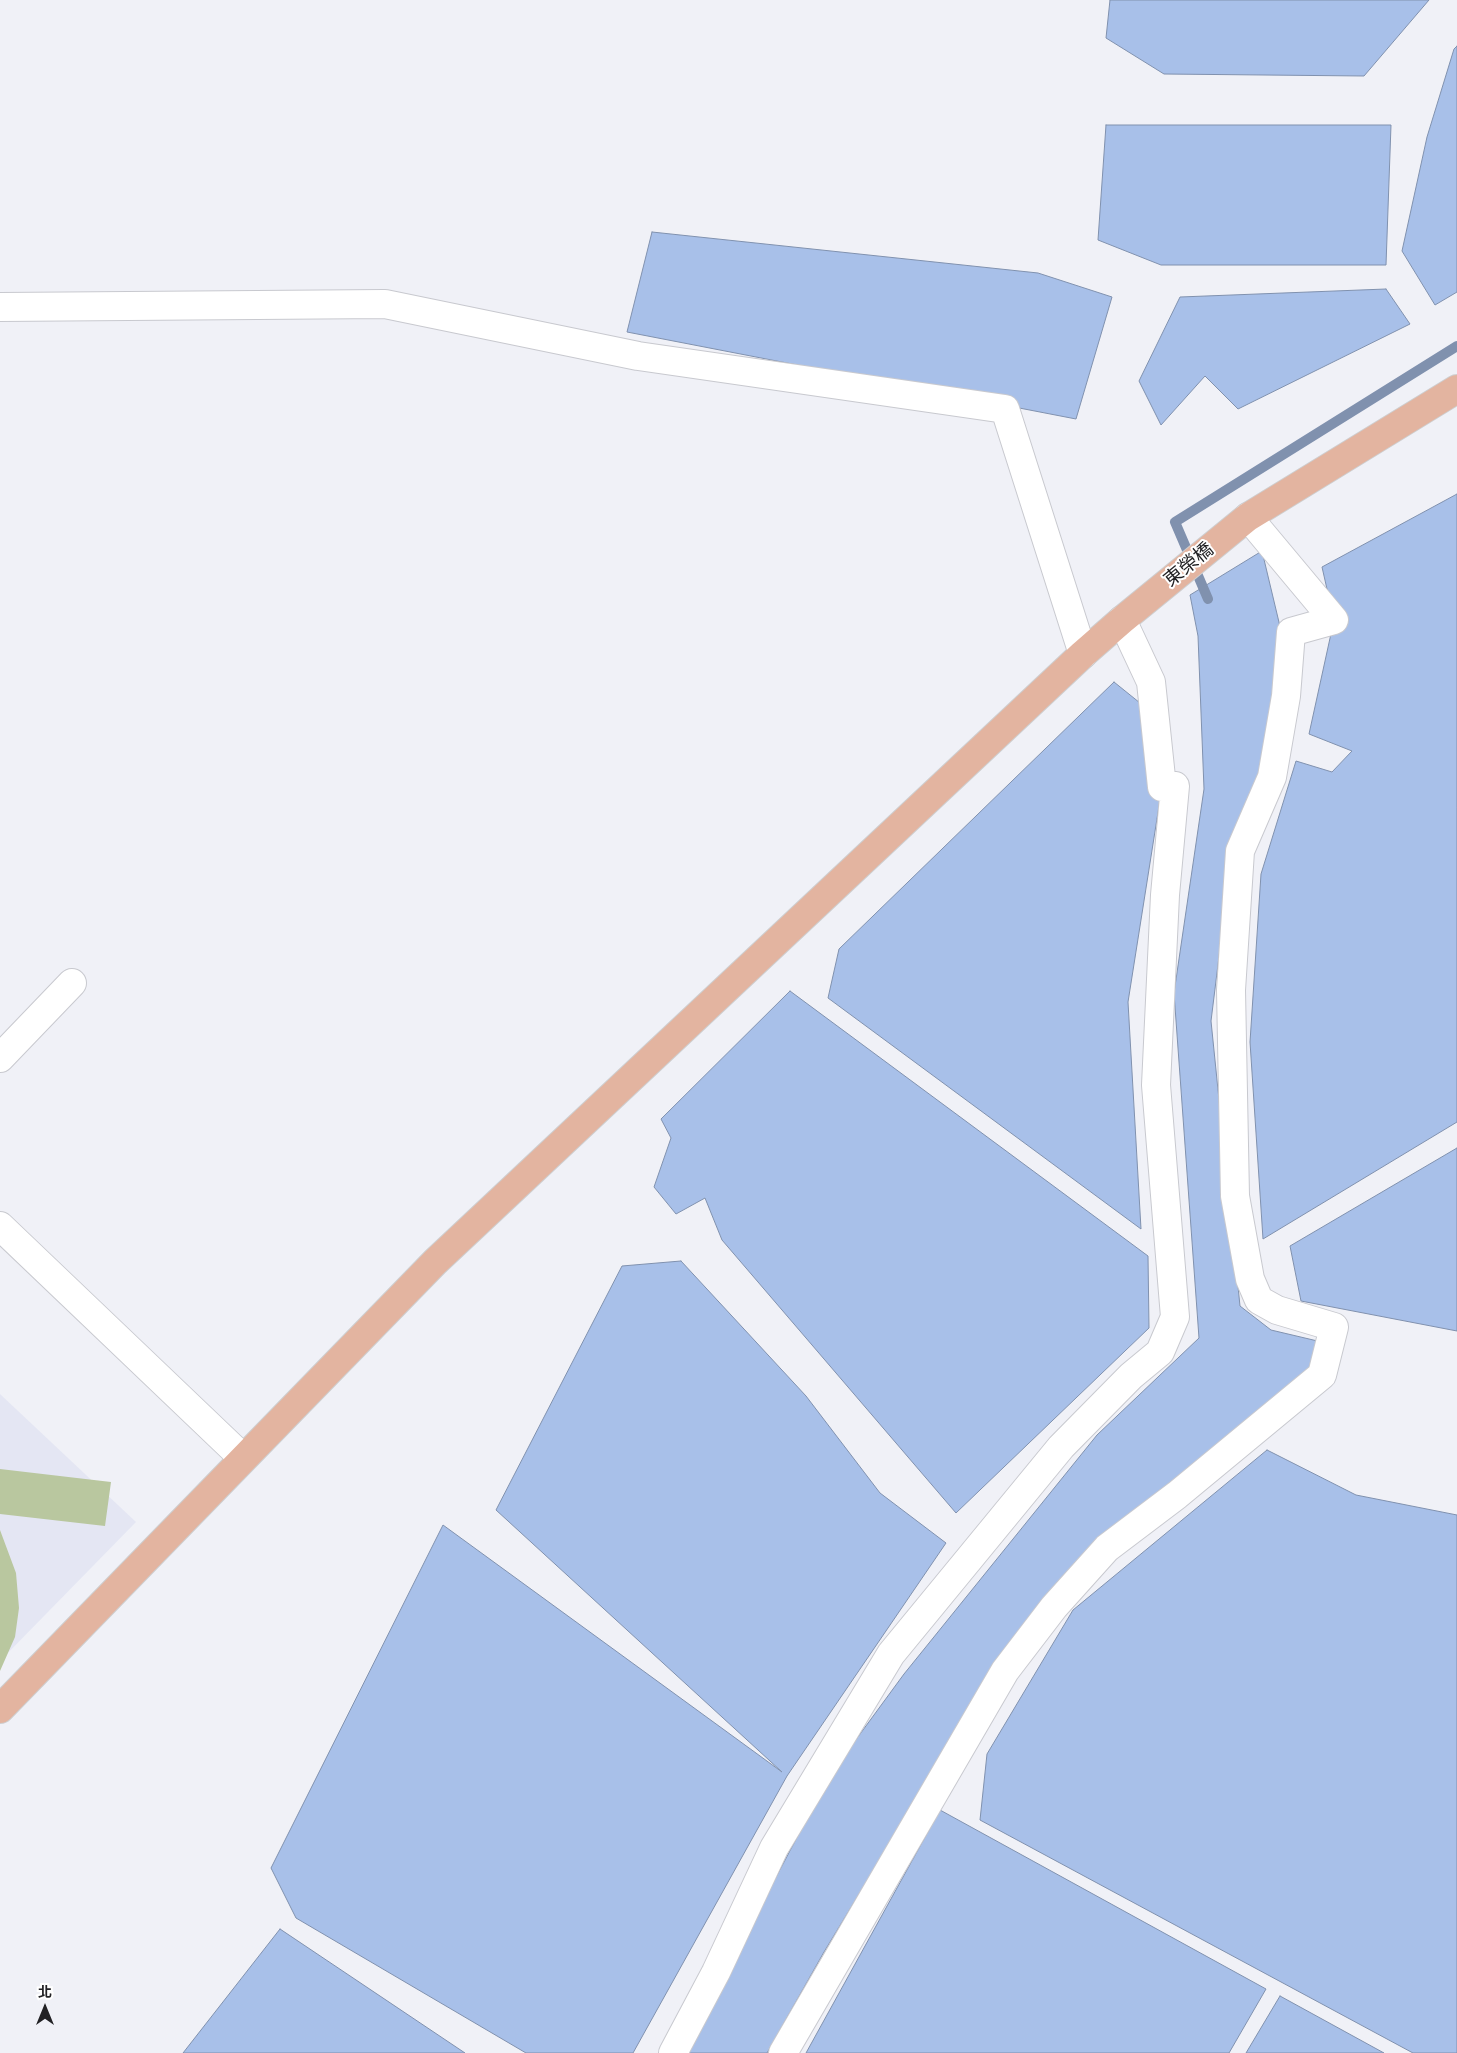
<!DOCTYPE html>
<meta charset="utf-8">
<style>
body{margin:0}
#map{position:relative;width:1457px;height:2053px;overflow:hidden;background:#f0f1f7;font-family:"Zilla Slab","Noto Sans TC",serif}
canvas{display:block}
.north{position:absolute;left:20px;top:1983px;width:50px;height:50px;-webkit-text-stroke:4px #fff;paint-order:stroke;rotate:0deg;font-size:14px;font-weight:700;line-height:20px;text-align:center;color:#222225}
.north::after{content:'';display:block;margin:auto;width:18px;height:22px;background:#222225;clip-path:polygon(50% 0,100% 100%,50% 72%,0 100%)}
</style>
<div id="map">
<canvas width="1457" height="2053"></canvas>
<div class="north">北</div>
</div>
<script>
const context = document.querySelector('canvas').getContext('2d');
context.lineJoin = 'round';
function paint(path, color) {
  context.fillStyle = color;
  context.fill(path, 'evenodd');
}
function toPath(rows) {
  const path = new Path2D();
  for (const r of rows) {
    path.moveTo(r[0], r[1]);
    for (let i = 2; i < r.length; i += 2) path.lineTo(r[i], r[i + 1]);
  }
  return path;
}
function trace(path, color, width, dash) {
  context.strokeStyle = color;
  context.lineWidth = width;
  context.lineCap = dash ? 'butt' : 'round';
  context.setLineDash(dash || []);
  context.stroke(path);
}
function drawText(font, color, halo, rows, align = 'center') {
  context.font = font + ' "Zilla Slab","Noto Sans TC",serif';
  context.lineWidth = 4;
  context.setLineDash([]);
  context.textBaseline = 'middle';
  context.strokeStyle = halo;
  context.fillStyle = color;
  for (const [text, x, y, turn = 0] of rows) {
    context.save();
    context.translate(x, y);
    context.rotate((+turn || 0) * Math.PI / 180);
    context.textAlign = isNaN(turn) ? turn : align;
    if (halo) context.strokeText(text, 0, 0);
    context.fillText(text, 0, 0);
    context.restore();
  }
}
const built = toPath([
 [0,1394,136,1522,0,1661]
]);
const green = toPath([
 [0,1469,111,1482,105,1526,0,1514],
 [0,1530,16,1573,19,1608,15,1637,0,1671]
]);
const water = toPath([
 [1110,0,1429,0,1364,76,1164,74,1106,38,1110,0],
 [1457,46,1457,292,1435,305,1402,251,1427,137,1454,49,1457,46],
 [1106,125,1391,125,1386,265,1161,265,1098,240,1106,125],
 [652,232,1038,273,1112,297,1076,419,627,332,652,232],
 [1386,289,1410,324,1238,409,1205,376,1161,425,1139,381,1180,297,1386,289],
 [1457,494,1457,1122,1263,1239,1250,1042,1261,874,1296,761,1332,772,1352,751,1309,734,1334,620,1322,567,1457,494],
 [1262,551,1283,639,1276,759,1231,860,1211,1021,1240,1306,1271,1330,1326,1343,1325,1366,1065,1584,922,1790,824,1952,767,2053,683,2053,830,1775,904,1674,1097,1435,1199,1338,1174,993,1204,789,1198,636,1190,595,1262,551],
 [1114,682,1145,707,1162,787,1128,1002,1141,1229,828,998,839,949,1114,682],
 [790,991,1148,1256,1149,1328,956,1513,722,1240,705,1198,676,1214,654,1187,671,1138,661,1119,790,991],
 [1457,1148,1457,1331,1301,1301,1290,1246,1457,1148],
 [681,1261,806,1396,880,1493,946,1543,787,1776,633,2053,526,2053,296,1918,271,1868,443,1525,782,1772,496,1510,622,1266,681,1261],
 [1267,1450,1356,1495,1457,1515,1457,2053,1413,2053,980,1820,987,1754,1073,1610,1267,1450],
 [940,1810,1266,1989,1229,2053,806,2053,940,1810],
 [280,1929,465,2053,183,2053,280,1929],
 [1280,1996,1384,2053,1246,2053,1280,1996]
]);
const stream = toPath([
 [1208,599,1175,522,1457,346]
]);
const minor = toPath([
 [0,307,385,304,638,356,1005,409,1083,654],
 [0,1058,72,983],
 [0,1226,243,1458],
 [673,2053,716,1972,774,1848,891,1654,1061,1447,1131,1376,1160,1352,1175,1317,1156,1085,1165,895,1175,786,1162,787,1151,682,1122,620],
 [783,2053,1005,1671,1054,1607,1107,1548,1177,1495,1322,1375,1334,1327,1277,1310,1259,1300,1250,1279,1235,1196,1231,990,1240,851,1272,777,1286,696,1291,632,1334,620,1248,517]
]);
const major = toPath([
 [0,1709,435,1262,1083,654,1122,620,1248,517,1457,389]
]);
const streetNames = [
 ["東榮橋",1189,565,-39]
];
paint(built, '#e4e6f3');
paint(green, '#b9c79f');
paint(water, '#a8c0e9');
trace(water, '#8091ae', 1);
trace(stream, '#8091ae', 10);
trace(minor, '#c8c9cf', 30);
trace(major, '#cececf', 30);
trace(minor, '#fff', 28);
trace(major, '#e3b4a0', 28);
drawText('19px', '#222225', '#fff', streetNames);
</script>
